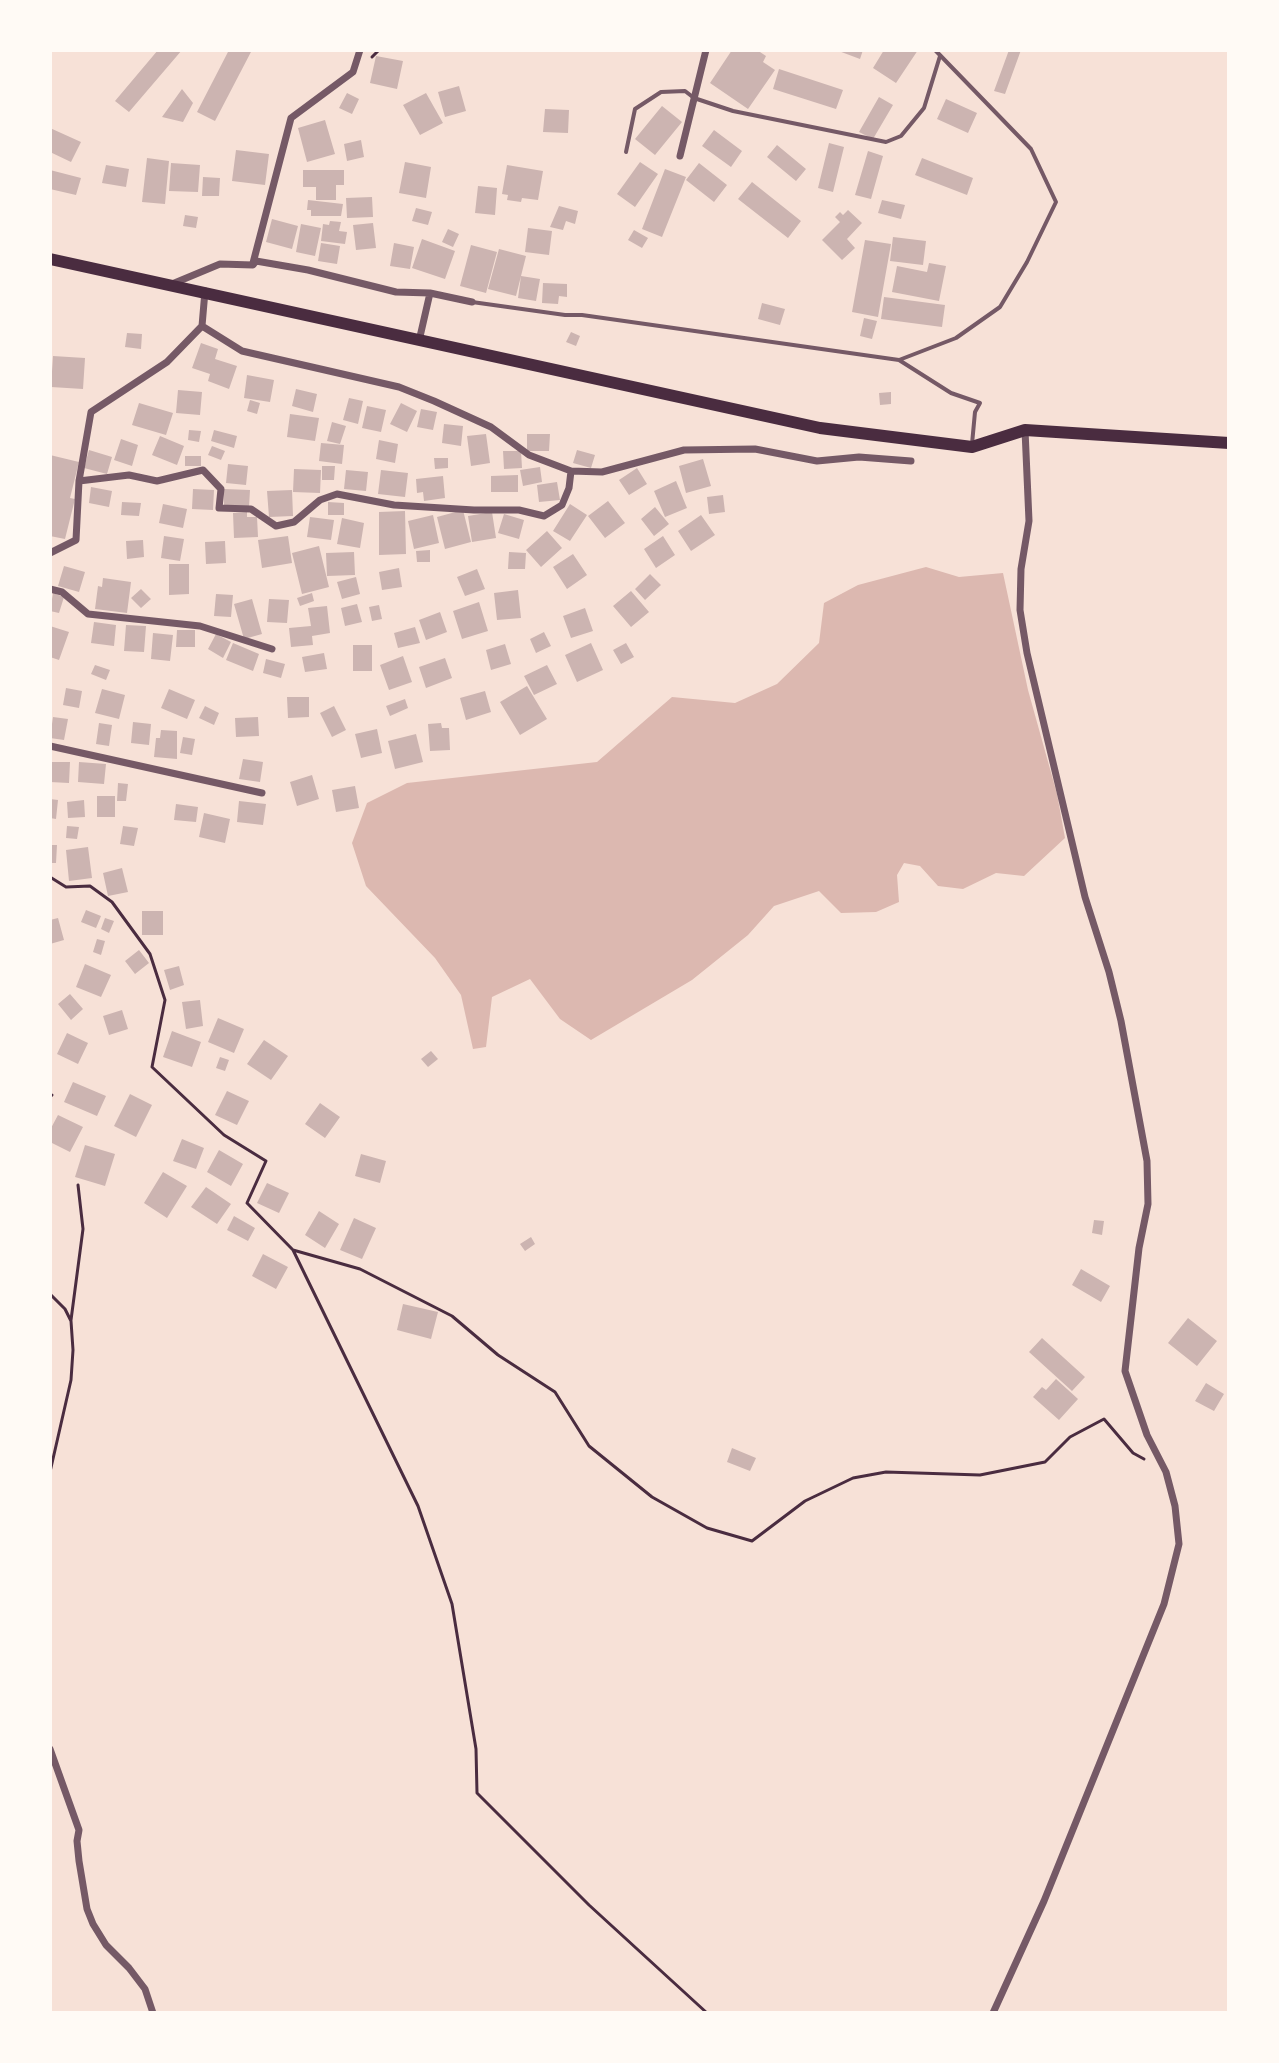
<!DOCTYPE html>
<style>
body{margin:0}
#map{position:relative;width:1279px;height:2063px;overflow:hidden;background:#f7e1d7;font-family:Ubuntu,sans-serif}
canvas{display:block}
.frame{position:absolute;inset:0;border:52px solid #fffaf5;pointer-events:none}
</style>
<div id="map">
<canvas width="1279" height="2063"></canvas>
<div class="frame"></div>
</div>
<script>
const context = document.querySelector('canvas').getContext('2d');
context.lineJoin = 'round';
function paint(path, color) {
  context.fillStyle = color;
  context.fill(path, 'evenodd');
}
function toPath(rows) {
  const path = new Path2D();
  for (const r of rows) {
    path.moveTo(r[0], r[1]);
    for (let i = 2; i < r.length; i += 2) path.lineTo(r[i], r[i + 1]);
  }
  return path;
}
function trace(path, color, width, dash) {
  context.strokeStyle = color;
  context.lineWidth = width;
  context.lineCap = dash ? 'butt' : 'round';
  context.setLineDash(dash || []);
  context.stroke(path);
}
const water = toPath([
 [926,567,959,577,1003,573,1028,690,1057,794,1065,838,1024,876,996,873,963,889,938,886,920,866,904,863,897,875,899,902,876,912,841,913,819,891,774,906,748,935,692,980,591,1040,560,1019,530,979,492,997,486,1047,473,1049,461,995,435,958,366,886,352,843,367,803,407,783,597,762,672,697,735,703,777,684,819,643,824,603,858,585]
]);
const building = toPath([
 [158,50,182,50,129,112,115,101],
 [229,50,252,50,215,121,197,112],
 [732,50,748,52,757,50,766,56,763,62,775,70,748,109,710,83],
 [836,50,863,50,860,59],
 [884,50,918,50,896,83,873,68],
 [1009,50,1021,50,1005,94,994,91],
 [376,56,403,61,397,89,370,83],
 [779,69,843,90,836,109,773,89],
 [459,86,466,111,445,117,438,92],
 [182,89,193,103,183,122,162,117],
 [347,93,359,99,352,114,339,108],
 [426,93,443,123,420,135,403,105],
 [879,97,893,105,873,139,859,132],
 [946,99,977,113,968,133,937,119],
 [662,106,682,122,655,155,635,139],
 [545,109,569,110,568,133,543,132],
 [325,120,335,154,307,162,298,128],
 [50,128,81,142,71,162,50,152],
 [714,130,742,151,731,167,702,146],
 [361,140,364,157,347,161,344,144],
 [829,143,844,147,833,192,818,188],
 [777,145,806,169,796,181,767,157],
 [236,150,269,154,265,185,232,181],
 [868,151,883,156,871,199,855,195],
 [147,158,169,161,165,204,142,202],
 [922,158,973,178,967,195,915,175],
 [405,162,431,167,426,198,399,193],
 [640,162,658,174,635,207,617,194],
 [171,163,200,165,198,192,169,191],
 [699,163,727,185,714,202,686,180],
 [106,165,129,169,126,187,102,183],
 [507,165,543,171,538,200,522,198,521,202,507,200,508,195,502,194],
 [665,169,686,177,662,237,642,229],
 [50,170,81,178,76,195,50,189],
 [303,170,344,170,344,185,336,185,336,200,316,200,316,187,303,187],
 [203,177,220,178,219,196,202,196],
 [752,182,801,221,788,238,738,199],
 [478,186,497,188,495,215,475,213],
 [372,197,373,217,347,218,346,198],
 [308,200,343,204,341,216,311,216,311,210,307,210],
 [882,200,905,205,901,219,878,213],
 [559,206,578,211,575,224,566,221,563,230,550,227],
 [416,208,432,212,428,225,412,221],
 [848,210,862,223,847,239,855,248,842,260,822,240,840,222,835,217,840,212,843,215],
 [185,215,198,217,196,228,183,226],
 [272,219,298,226,292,249,266,242],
 [330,221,341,222,339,231,347,232,345,244,321,241,323,224,329,225],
 [373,223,376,248,356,250,353,225],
 [301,224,321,228,315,256,296,252],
 [528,228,552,231,549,255,525,252],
 [448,229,459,234,453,247,442,242],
 [634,230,648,238,642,248,628,240],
 [893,237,926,241,923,265,890,261],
 [422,239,455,251,445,279,412,268],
 [865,240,891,244,878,317,852,312],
 [321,243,340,246,337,264,318,261],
 [394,243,414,247,410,269,390,266],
 [471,245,497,252,486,293,460,286],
 [499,249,526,256,516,296,488,289],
 [929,263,946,266,939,301,892,292,897,266,927,272],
 [521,276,540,279,536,301,518,298],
 [543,283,567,284,567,297,559,296,558,304,542,303],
 [884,297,945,305,942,327,881,319],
 [762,303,785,309,780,325,758,319],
 [864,318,877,321,872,339,860,336],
 [571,332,580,336,576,346,566,342],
 [127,333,142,334,141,349,125,347],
 [201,343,218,349,215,359,237,366,229,389,208,381,210,374,192,368],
 [53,356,85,358,83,389,51,387],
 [247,375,274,380,270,402,244,398],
 [296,389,317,394,313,412,292,406],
 [178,390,202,392,200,415,176,413],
 [891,392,891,404,880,405,879,393],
 [349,398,363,401,358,424,343,420],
 [250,400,260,403,257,414,247,411],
 [139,403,173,413,166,435,132,425],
 [401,403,417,411,407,432,390,424],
 [367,406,386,410,381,432,362,428],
 [421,409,437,412,433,430,417,427],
 [290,414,319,418,315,441,287,437],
 [332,422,346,426,340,444,327,441],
 [444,424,463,426,461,446,442,443],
 [189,430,201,431,199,442,188,440],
 [214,430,237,436,234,448,211,441],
 [486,434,490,463,471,466,467,436],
 [527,434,550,434,549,451,527,451],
 [160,436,184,446,177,465,152,455],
 [121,439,138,445,132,466,114,460],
 [379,440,398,444,395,463,376,459],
 [321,443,344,445,342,464,319,461],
 [212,446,225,451,221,460,208,455],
 [89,450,112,457,107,474,84,468],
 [577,450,595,455,591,468,573,463],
 [503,451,521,451,522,468,504,469],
 [50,455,79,462,70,498,75,499,65,539,50,536],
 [185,456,201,456,201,466,185,466],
 [434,458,448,458,448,468,435,469],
 [703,459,711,486,686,493,679,466],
 [228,464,248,466,246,485,226,483],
 [322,466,335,466,334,480,322,480],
 [540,467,542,482,523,486,520,470],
 [637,468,647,484,629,495,619,480],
 [294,469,321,470,320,493,293,492],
 [346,470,368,472,366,491,344,489],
 [381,470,408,473,405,497,378,494],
 [518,475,518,492,491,492,491,476],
 [443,476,445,498,424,501,423,492,417,493,416,479],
 [676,481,687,508,665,517,654,491],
 [557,482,560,500,539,502,537,485],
 [91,487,112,491,109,507,89,503],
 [193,489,214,490,213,510,192,509],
 [224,489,250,490,249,507,224,506],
 [292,490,293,516,269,517,267,491],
 [723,495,725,512,709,514,707,497],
 [608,501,625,523,605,538,588,516],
 [122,502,141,503,139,516,121,515],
 [328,502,344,503,344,515,328,515],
 [163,504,187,509,183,528,159,523],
 [570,504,587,515,570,541,553,531],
 [655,507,669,524,654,536,641,519],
 [463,510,471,542,445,549,437,517],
 [405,511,406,554,379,555,379,512],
 [247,512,247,517,257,517,258,537,234,538,233,513],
 [492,512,496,538,472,542,468,516],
 [504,514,524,520,519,539,498,533],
 [433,515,439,543,414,549,408,521],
 [701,515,715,535,691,551,678,531],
 [310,517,334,520,331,540,307,537],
 [342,518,364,523,360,548,337,544],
 [547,531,562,548,541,567,526,550],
 [164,536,184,539,180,561,161,558],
 [288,536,292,563,262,568,258,540],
 [663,536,675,555,656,568,644,549],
 [143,540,144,557,127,559,126,541],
 [225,541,226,563,206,564,205,542],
 [319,546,329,587,302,594,292,553],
 [430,550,430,562,417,562,416,551],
 [354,552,355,575,327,576,326,553],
 [509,552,526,553,525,569,508,569],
 [573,554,587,575,567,589,553,567],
 [169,564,189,564,189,594,169,595],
 [64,566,85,572,79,592,58,586],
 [399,568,402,587,382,590,379,572],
 [477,569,485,589,465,596,457,577],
 [650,574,661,585,645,600,635,589],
 [356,577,360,594,342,599,337,582],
 [103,578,131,582,127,613,95,609,98,586,102,587],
 [141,589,151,599,141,608,131,598],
 [518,590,521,618,497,620,494,593],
 [631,591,649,612,631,627,613,606],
 [53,593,64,597,59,613,50,611],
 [312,593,314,601,300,606,297,598],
 [216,594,233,595,231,617,214,616],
 [252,599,262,634,244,639,234,604],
 [269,599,289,600,287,623,267,622],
 [479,602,488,631,462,639,453,611],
 [357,604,362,622,345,626,341,608],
 [379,605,382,619,372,621,369,607],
 [327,606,330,633,312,636,313,645,291,647,289,628,311,626,308,608],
 [585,608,593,631,571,638,563,616],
 [440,612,447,632,426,640,419,620],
 [94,622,116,625,114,646,91,643],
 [126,625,146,626,144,652,124,651],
 [50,626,69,632,59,660,50,657],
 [415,627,420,643,398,648,394,633],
 [177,630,195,630,195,647,176,647],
 [544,632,551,646,536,653,530,639],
 [153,633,173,635,170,661,151,659],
 [216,634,231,642,223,658,208,649],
 [233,643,259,654,253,671,226,660],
 [591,643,603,670,577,682,565,655],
 [626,643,634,657,621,664,613,650],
 [505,644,511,664,491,670,486,650],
 [353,645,372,645,372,671,353,671],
 [324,653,327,669,305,672,302,657],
 [403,656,412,682,389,690,380,665],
 [445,658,452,678,426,688,419,667],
 [266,659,285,664,281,678,263,673],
 [95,665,110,670,106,680,91,674],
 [547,665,557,684,534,695,524,676],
 [527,686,547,719,520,735,500,702],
 [66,688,82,691,79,708,63,705],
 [102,689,125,695,119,719,95,713],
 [169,689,195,700,187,719,161,708],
 [485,691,491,712,466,720,460,698],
 [287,697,309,697,309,717,288,718],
 [405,699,408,708,390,716,386,706],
 [205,706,219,713,214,725,199,718],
 [334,706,346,730,332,737,320,713],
 [53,717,68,719,64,740,50,738],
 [258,717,259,736,236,737,235,718],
 [133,722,151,724,149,745,131,743],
 [99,723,112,725,109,746,96,744],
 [441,723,442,728,449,728,450,750,430,751,428,724],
 [377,729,382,753,361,758,355,734],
 [161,730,177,731,177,759,154,757,156,738,160,738],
 [416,734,423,762,395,769,388,741],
 [183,737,195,739,192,755,180,753],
 [243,759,263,762,260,782,239,779],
 [50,762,70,762,69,783,50,782],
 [79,762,106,764,104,784,78,782],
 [312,775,319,799,297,806,290,782],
 [118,783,128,784,126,801,117,801],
 [355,786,359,808,336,812,332,790],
 [97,796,115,796,115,817,97,817],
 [50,799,58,800,56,819,50,818],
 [84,800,85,817,68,818,67,802],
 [239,801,266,804,263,825,237,822],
 [176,804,198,807,196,822,174,820],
 [204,813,230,819,225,843,199,837],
 [67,826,79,827,77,839,66,838],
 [123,826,138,828,134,846,120,844],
 [50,845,57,845,56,863,50,863],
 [88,847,92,878,69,881,66,850],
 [122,868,128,892,108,896,103,873],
 [86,910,101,916,96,928,81,922],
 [142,911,163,911,163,935,142,935],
 [58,918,64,940,50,944,50,920],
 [105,918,114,921,109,933,101,929],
 [97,939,105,941,101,955,93,952],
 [139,950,149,963,135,974,125,961],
 [85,964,111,975,101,997,76,987],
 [179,966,184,985,170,990,164,970],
 [70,994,83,1009,71,1020,58,1004],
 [200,1000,203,1026,186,1029,182,1002],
 [122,1010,128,1029,109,1035,103,1016],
 [218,1018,244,1029,234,1053,208,1042],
 [172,1031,201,1042,192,1067,163,1057],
 [67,1033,88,1043,78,1064,57,1054],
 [264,1040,288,1056,271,1080,247,1064],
 [431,1051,438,1059,428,1067,421,1059],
 [220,1057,229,1060,225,1071,216,1068],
 [73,1082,106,1096,97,1116,64,1102],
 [227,1091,249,1101,237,1125,215,1115],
 [130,1094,152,1105,136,1137,114,1126],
 [320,1103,340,1117,325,1138,305,1124],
 [58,1115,83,1127,70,1152,50,1142,50,1130],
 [182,1139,204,1148,196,1169,173,1161],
 [85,1145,115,1154,105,1186,75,1177],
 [219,1150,243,1164,231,1186,207,1172],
 [361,1154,386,1161,380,1183,355,1176],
 [163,1172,187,1186,167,1218,144,1203],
 [267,1183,289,1193,279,1213,257,1203],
 [206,1187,231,1204,217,1224,191,1207],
 [319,1211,339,1224,325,1248,305,1235],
 [234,1216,255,1228,248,1241,227,1230],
 [354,1218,376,1228,362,1259,340,1250],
 [1094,1220,1104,1221,1102,1235,1092,1233],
 [531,1237,535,1244,525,1251,520,1244],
 [263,1254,288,1267,276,1289,252,1276],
 [1081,1269,1110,1286,1101,1302,1072,1285],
 [403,1304,438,1312,431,1339,397,1330],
 [1188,1318,1217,1341,1197,1366,1168,1343],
 [1042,1338,1085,1377,1072,1391,1029,1352],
 [1056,1379,1078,1399,1059,1420,1033,1397,1042,1387,1046,1390],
 [1206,1383,1224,1394,1214,1411,1195,1401],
 [732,1448,756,1458,750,1471,727,1462]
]);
const path = toPath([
 [372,57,379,50],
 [50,877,66,887,90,886,112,902,150,954,165,1000,152,1067,224,1135,266,1161,247,1203,293,1250,418,1506,452,1604,476,1749,477,1793,589,1905,707,2013],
 [50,1097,52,1095],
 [293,1250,360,1269,452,1316,498,1355,555,1392,589,1446,652,1497,707,1528,752,1541,805,1501,853,1478,886,1472,980,1475,1045,1462,1070,1437,1104,1419,1133,1453,1144,1459],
 [50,1294,65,1309,71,1321,73,1350,71,1380,50,1472],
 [71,1320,83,1229,78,1185]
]);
const service = toPath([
 [626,152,635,109,661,92,685,91,694,98,733,111,886,142,901,136,924,108,940,56],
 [472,302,565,315,582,315,899,360,951,393,980,403,975,412,972,444],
 [899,360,956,338,1000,307,1027,262,1056,202,1031,149,935,50]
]);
const minor = toPath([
 [680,156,706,50],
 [253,263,291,118,353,72,360,50],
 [172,284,220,264,253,265,256,261,308,270,396,292,430,293,419,341],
 [430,293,472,302],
 [202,326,242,351,399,387,434,401,491,427,529,455,571,471,602,472,684,450,755,449,817,461,859,457,911,461],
 [79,481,129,475,157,481,203,470,221,489,219,508,251,509,276,526,294,522,320,500,337,494,394,505,474,510,519,510,544,516,562,505,569,488,571,471],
 [50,553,76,540,79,481,91,412,167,362,202,326,205,291],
 [50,589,62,592,88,614,200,626,272,649],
 [50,746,262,793],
 [50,1749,79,1830,77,1841,79,1861,87,1909,93,1924,106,1945,129,1968,145,1989,153,2013],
 [993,2013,1044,1901,1164,1604,1179,1544,1175,1506,1166,1472,1147,1435,1125,1371,1139,1248,1148,1204,1147,1161,1121,1021,1109,972,1085,897,1027,653,1020,610,1021,569,1029,521,1025,430]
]);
const trunk = toPath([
 [50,259,820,428,972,447,1025,430,1229,443]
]);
paint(water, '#dcb8b0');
paint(building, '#ccb4b1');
trace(path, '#4a2c40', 3);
trace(service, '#755966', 4);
trace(minor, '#755966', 7);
trace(trunk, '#4a2c40', 12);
</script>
